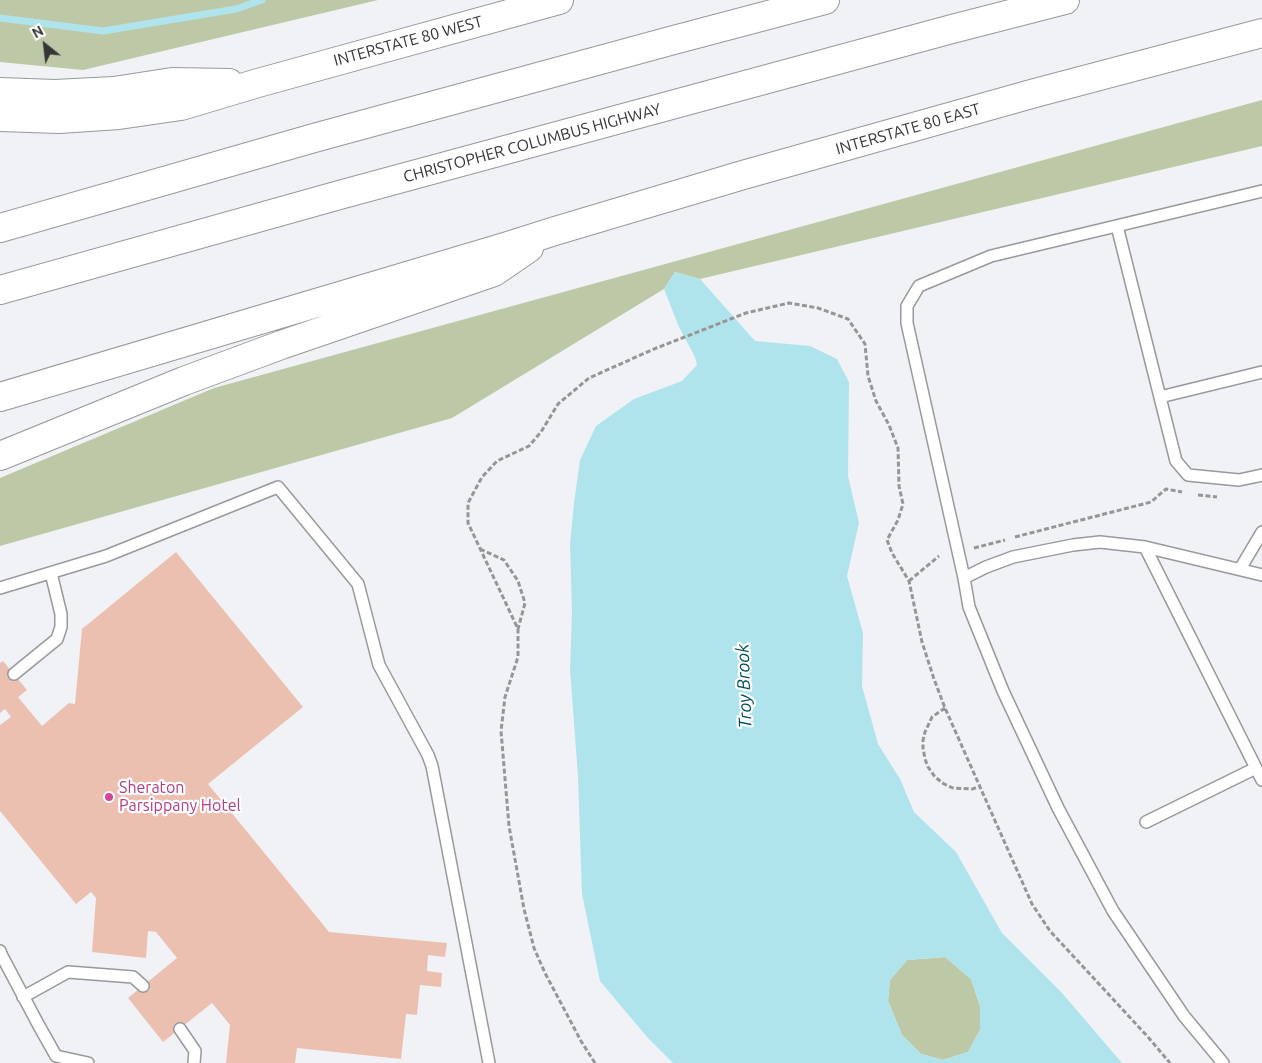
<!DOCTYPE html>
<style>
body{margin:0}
#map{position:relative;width:1262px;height:1063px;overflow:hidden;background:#f0f2f5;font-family:Ubuntu,sans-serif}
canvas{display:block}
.north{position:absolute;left:20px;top:20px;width:50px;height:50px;-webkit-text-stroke:4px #fff;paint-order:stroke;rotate:331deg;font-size:14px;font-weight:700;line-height:20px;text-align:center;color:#353637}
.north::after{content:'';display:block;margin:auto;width:18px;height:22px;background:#353637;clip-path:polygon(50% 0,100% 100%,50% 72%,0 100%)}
</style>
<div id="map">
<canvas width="1262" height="1063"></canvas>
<div class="north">N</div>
</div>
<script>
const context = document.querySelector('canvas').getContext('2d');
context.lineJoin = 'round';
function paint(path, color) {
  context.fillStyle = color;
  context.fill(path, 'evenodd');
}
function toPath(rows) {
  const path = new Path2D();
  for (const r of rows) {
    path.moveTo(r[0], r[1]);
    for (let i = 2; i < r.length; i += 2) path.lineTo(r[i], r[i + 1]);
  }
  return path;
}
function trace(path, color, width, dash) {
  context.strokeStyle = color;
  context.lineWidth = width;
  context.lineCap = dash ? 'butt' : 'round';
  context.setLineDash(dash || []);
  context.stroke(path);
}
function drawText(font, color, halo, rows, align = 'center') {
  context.font = font + ' Ubuntu,sans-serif';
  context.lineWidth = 4.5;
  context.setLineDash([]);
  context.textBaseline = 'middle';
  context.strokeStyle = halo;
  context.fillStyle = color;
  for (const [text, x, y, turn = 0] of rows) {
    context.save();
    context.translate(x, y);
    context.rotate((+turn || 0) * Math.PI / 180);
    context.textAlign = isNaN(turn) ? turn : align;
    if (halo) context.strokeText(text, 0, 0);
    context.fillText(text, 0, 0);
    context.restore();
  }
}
const green = toPath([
 [0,0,378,0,83,70,0,62],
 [1262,100,1262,146,700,279,675,272,664,289,452,418,0,546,0,478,214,388],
 [945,957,971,979,980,1006,980,1030,968,1052,943,1060,921,1054,902,1035,888,1001,890,980,907,960]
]);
const water = toPath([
 [675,272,700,279,755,341,810,346,837,359,849,382,848,476,859,523,847,576,863,633,862,686,878,744,900,779,914,812,956,852,1002,933,1062,993,1122,1063,673,1063,647,1037,600,981,582,894,578,776,570,669,572,612,570,544,574,503,580,460,596,426,634,399,682,381,697,365,695,357,679,327,664,289],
 [945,957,971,979,980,1006,980,1030,968,1052,943,1060,921,1054,902,1035,888,1001,890,980,907,960]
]);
const stream = toPath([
 [0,18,103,31,236,9,262,0]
]);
const building = toPath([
 [176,552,303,707,208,784,329,932,447,943,445,957,428,955,427,971,442,973,441,987,420,985,417,1015,406,1014,401,1059,297,1048,295,1063,226,1063,230,1025,212,1003,163,1042,128,998,177,958,156,932,148,931,146,958,92,952,96,898,91,892,76,904,0,811,0,725,11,717,5,709,0,713,0,663,3,661,27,690,18,697,42,726,69,703,75,704,82,629]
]);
const path = toPath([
 [1198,495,1217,497],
 [1015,537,1151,502,1166,489,1182,492],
 [974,548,1005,540],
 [480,549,504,560,518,581,525,603,518,629],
 [909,581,939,556],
 [945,708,932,717,925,732,923,740,923,748,925,759,928,767,935,777,944,784,953,788,972,789,979,787],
 [595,1063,581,1041,545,973,534,948,524,909,509,826,501,731,505,697,518,657,518,629,468,523,468,503,482,477,497,461,529,446,541,432,558,404,589,378,654,349,746,313,789,303,818,308,848,319,865,344,868,376,876,401,889,425,898,448,899,486,903,504,898,520,887,540,892,553,909,581,922,642,934,679,945,708,1032,904,1050,931,1148,1037,1170,1063]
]);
const lane = toPath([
 [1117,226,1176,461,1188,475,1239,480,1262,475],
 [1160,397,1262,372],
 [1145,547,1262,780],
 [1240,569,1262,532],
 [964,578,986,567,1013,557,1073,545,1100,542,1145,547,1262,575],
 [0,588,106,556,278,487,358,584,379,665,428,755,432,766,489,1063],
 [14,674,57,639,61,627,61,614,51,573],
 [1146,822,1256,768],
 [0,951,2,956,38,1024,56,1056,88,1063],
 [23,997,68,972,133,977,143,986],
 [180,1029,195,1051,194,1063],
 [1223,1063,1184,1016,1113,911,1058,808,1003,691,969,607,964,578,907,323,907,306,919,286,991,256,1262,191]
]);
const highway = toPath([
 [0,92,55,94,114,91,172,82,229,83],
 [0,117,59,119,119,115,181,106,258,83,559,0],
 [0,228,314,138,670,41,825,0],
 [0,290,343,194,952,29,1065,0],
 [0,397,505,247,555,231,743,175,1035,93,1262,33],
 [0,456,184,381,281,345,494,272,529,248]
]);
const markers = [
 [109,797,5,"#d1479c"]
];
const streetNames = [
 ["INTERSTATE 80 WEST",408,41,-15],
 ["INTERSTATE 80 EAST",908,129,-16],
 ["CHRISTOPHER COLUMBUS HIGHWAY",532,143,-15]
];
const hotelNames = [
 ["Sheraton",119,788],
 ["Parsippany Hotel",119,806]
];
const waterNames = [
 ["Troy Brook",744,686,-92]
];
paint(green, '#bdc9a6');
paint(water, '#b0e4ec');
trace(stream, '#b0e4ec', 7);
paint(building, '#ecc0b1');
trace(lane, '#97999b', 14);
trace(highway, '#97999b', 30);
trace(path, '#949698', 3, [5, 2.5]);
trace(lane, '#fff', 11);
trace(highway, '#fff', 28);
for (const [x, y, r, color] of markers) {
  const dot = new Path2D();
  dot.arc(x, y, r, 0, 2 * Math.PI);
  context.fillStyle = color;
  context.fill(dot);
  trace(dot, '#fff', 2);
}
drawText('16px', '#353637', '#fff', streetNames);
drawText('16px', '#b23c85', '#fff', hotelNames, 'left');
drawText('italic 18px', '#004f58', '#fff', waterNames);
</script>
